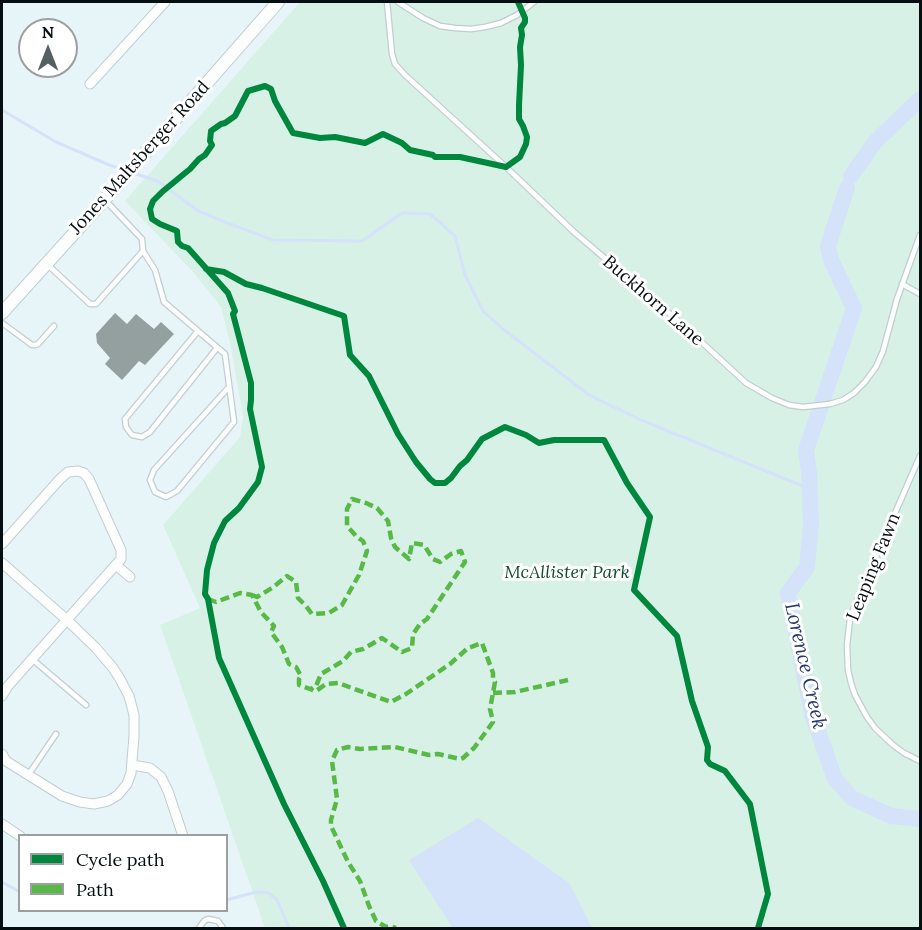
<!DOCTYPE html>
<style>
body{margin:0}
#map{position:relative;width:922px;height:930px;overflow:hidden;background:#e8f5f8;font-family:Lora,serif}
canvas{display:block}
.frame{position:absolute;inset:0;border:3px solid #050f11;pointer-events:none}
.legend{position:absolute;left:18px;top:834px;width:210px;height:78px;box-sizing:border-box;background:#fff;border:2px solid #9b9fa0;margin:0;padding:8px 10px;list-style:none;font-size:18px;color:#050f11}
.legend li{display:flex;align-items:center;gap:12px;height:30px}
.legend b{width:30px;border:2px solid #9b9fa0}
.north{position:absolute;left:18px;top:18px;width:60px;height:60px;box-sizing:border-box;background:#fff;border:2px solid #9b9fa0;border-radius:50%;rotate:0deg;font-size:16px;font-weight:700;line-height:24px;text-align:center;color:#050f11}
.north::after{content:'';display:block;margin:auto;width:21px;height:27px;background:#546062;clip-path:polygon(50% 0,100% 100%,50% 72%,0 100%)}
</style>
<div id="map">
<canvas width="922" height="930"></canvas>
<div class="frame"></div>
<ul class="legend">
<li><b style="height:8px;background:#00873e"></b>Cycle path</li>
<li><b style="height:8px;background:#58b947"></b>Path</li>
</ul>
<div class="north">N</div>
</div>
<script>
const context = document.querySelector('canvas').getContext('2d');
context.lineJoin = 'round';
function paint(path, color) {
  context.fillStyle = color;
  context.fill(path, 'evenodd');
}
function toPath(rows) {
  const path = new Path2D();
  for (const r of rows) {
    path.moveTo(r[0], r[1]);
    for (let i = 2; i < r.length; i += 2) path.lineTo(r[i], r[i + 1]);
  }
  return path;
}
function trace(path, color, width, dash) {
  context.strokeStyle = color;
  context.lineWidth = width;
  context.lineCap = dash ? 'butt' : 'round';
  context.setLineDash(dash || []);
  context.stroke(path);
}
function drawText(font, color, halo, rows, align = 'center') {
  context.font = font + ' Lora,serif';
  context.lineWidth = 6;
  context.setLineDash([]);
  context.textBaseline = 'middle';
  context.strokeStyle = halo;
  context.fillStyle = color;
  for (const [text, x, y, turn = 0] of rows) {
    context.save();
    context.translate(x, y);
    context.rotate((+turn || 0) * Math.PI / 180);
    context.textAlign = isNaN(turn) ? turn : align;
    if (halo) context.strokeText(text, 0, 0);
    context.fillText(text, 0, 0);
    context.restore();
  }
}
const green = toPath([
 [300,2,920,2,920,928,265,928,160,625,200,608,163,525,240,437,243,416,231,348,221,307,194,273,125,201]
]);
const water = toPath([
 [478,818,570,884,592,928,453,928,409,860]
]);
const stream = toPath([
 [2,110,56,142,107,164,126,171],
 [133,173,158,181,198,211,225,222,273,240,362,241,402,213,430,214,455,236,465,275,483,311,503,329,589,395,641,420,810,489],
 [2,882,20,892],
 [226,900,257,892,269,893,277,900,289,928],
 [119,910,165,910]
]);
const river = toPath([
 [851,176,875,142,920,99],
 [847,188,828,246,831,260,854,308,806,450,809,472,811,525,807,567,788,593,812,714,835,779,852,798,891,816,920,819]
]);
const building = toPath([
 [115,313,127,324,136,314,154,329,161,322,174,334,145,365,139,361,122,380,105,364,110,358,97,343,96,334]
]);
const lane = toPath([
 [387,2,392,54,395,64,405,75,506,167,574,232,683,325,746,383,772,398,789,405,803,407,830,404,843,400,854,393,865,382,876,367,883,351,897,299,920,235],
 [398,2,423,18,440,26,455,28,471,29,485,27,501,23,517,15,534,2],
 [106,201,142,239,143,251,155,270,164,302,225,354,234,422,177,491,166,497,155,492,150,480,154,470,229,387],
 [48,265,90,304,96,304,143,251],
 [902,284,920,294],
 [2,323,32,345,35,345,38,344,54,326],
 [198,331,125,419,126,427,132,435,142,437,150,432,217,348],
 [920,456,854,607,850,619,847,645,848,670,851,683,855,695,867,717,875,728,893,745,904,753,920,761],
 [32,659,86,705],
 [29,774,56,734],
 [199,928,204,921,208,919,218,921,223,928]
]);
const street = toPath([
 [90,84,165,2],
 [2,544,60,479,68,472,78,471,84,473,89,479,121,550,121,559,8,686,2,696],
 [2,563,67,620,96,648,113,668,120,679,129,696,134,715,134,736,131,773,127,784,118,795,108,801,94,804,80,802,62,796,6,761,2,754],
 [116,565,130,577],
 [132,765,150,768,161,777,168,791,183,836],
 [2,824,20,836]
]);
const secondary = toPath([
 [2,313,105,199,278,2]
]);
const quiet = toPath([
 [252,595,257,597,272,588,287,576,296,582,298,598,306,606,312,614,329,613,342,605,359,575,367,551,363,541,357,537,347,526,347,509,352,499,366,503,377,508,388,521,391,538,395,547,409,559,412,543,424,545,433,559,440,562,451,554,461,551,465,562,427,619,420,624,413,634,412,648,402,652,382,638,363,649,351,652,343,661,321,674,316,686,311,689],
 [208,599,216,602,240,593,252,595,261,612,274,626,271,632,282,647,289,664,296,667,301,676,299,679,299,685,316,691,326,684,338,683,391,702,406,694,450,664,468,648,482,643,493,673,493,679,495,682,490,709,493,722,474,748,463,758,460,759,438,754,429,755,395,747,360,749,348,747,337,750,332,761,337,799,331,820,331,826,348,862,360,881,369,906,376,921,386,927,390,926,396,928],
 [493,693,515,692,568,680]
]);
const cycleway = toPath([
 [206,269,224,272,246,284,262,288,344,316,350,355,369,376,398,434,416,462,430,479,435,483,445,483,451,478,460,466,467,460,482,439,505,427,526,435,539,443,554,440,604,440,627,483,650,517,634,590,677,636,692,701,708,747,707,760,710,764,725,771,750,804,768,894,758,928],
 [344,928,323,881,284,804,219,658,208,599,205,594,207,570,214,543,225,521,239,508,258,482,262,467,250,409,251,400,251,383,233,314,235,311,228,293,188,248,182,246,178,242,177,231,160,224,152,219,150,209,153,201,162,192,190,169,199,159,205,155,212,145,210,141,211,131,221,124,225,123,235,116,248,91,265,86,271,89,275,101,293,133,320,138,335,137,365,143,383,134,402,143,410,150,433,155,435,157,460,157,506,167,520,157,526,144,527,137,523,126,519,119,519,105,521,65,520,47,522,35,521,28,525,22,525,18,518,2]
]);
const streetNames = [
 ["Jones Maltsberger Road",140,158,-48],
 ["Buckhorn Lane",653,301,41],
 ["Leaping Fawn",874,567,-68]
];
const parkNames = [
 ["McAllister Park",567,573]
];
const waterNames = [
 ["Lorence Creek",805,666,77]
];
paint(green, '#d8f1e7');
paint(water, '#d4e2fa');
trace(stream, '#d4e2fa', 3);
trace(river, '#d4e2fa', 16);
paint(building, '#949f9f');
trace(lane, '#c2cdd0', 7);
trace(street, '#c2cdd0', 11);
trace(secondary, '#c2cdd0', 14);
trace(lane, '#fcfefe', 4.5);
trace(street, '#fcfefe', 9);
trace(secondary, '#fcfefe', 12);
trace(quiet, '#58b947', 4.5, [9, 4.5]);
trace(cycleway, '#00873e', 6);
drawText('18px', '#050f11', '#fff', streetNames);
drawText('italic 18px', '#124c33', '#fff', parkNames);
drawText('italic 20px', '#283a6d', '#fff', waterNames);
</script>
